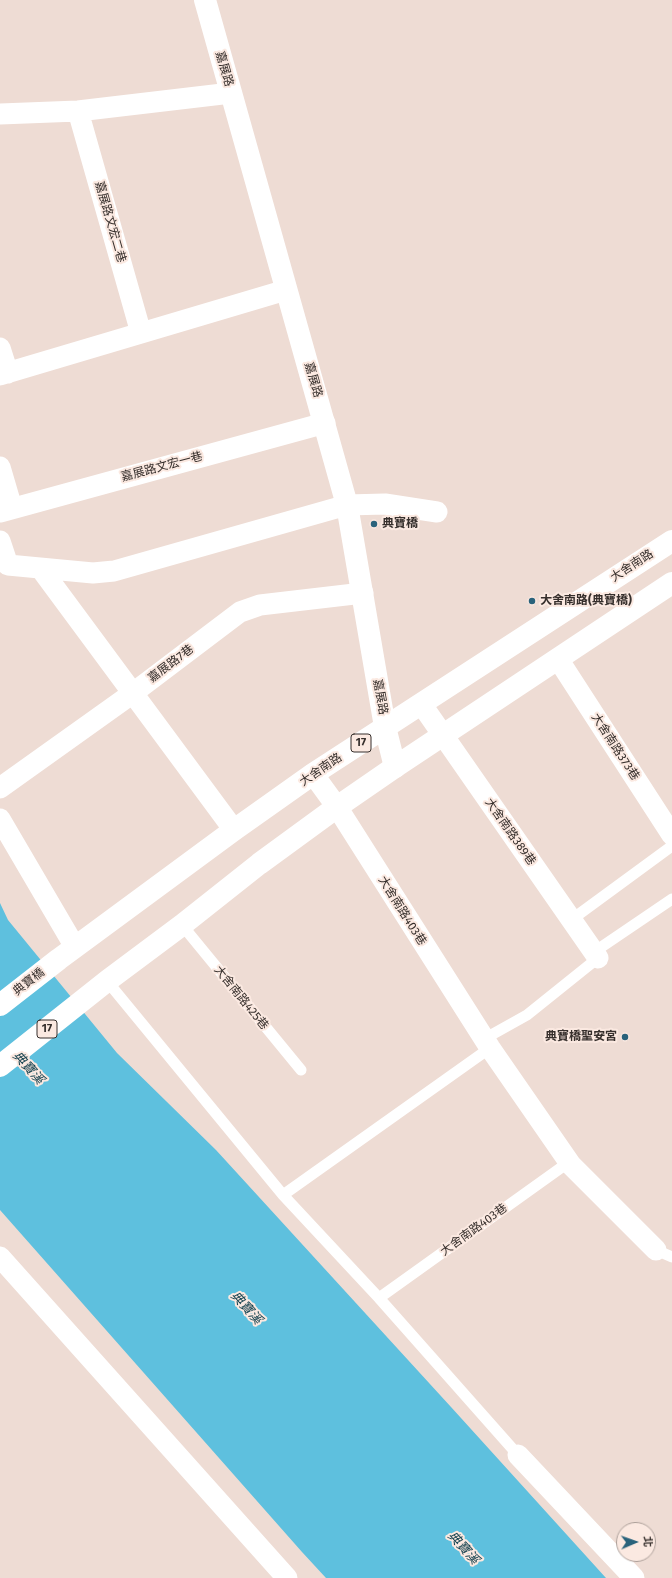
<!DOCTYPE html>
<meta charset="utf-8">
<style>
body{margin:0}
#map{position:relative;width:672px;height:1578px;overflow:hidden;background:#eedcd4;font-family:"Fira Sans","Noto Sans TC",sans-serif}
canvas{display:block}
.north{position:absolute;left:616px;top:1522px;width:40px;height:40px;box-sizing:border-box;background:#fbe9e1;border:1px solid #ac9f99;border-radius:50%;rotate:88deg;font-size:11px;font-weight:700;line-height:16px;text-align:center;color:#362f2c}
.north::after{content:'';display:block;margin:auto;width:14px;height:18px;background:#29627b;clip-path:polygon(50% 0,100% 100%,50% 72%,0 100%)}
</style>
<div id="map">
<canvas width="672" height="1578"></canvas>
<div class="north">北</div>
</div>
<script>
const context = document.querySelector('canvas').getContext('2d');
context.lineJoin = 'round';
function paint(path, color) {
  context.fillStyle = color;
  context.fill(path, 'evenodd');
}
function toPath(rows) {
  const path = new Path2D();
  for (const r of rows) {
    path.moveTo(r[0], r[1]);
    for (let i = 2; i < r.length; i += 2) path.lineTo(r[i], r[i + 1]);
  }
  return path;
}
function trace(path, color, width, dash) {
  context.strokeStyle = color;
  context.lineWidth = width;
  context.lineCap = dash ? 'butt' : 'round';
  context.setLineDash(dash || []);
  context.stroke(path);
}
function drawText(font, color, halo, rows, align = 'center') {
  context.font = font + ' "Fira Sans","Noto Sans TC",sans-serif';
  context.lineWidth = 4;
  context.setLineDash([]);
  context.textBaseline = 'middle';
  context.strokeStyle = halo;
  context.fillStyle = color;
  for (const [text, x, y, turn = 0] of rows) {
    context.save();
    context.translate(x, y);
    context.rotate((+turn || 0) * Math.PI / 180);
    context.textAlign = isNaN(turn) ? turn : align;
    if (halo) context.strokeText(text, 0, 0);
    context.fillText(text, 0, 0);
    context.restore();
  }
}
const water = toPath([
 [0,903,8,920,117,1053,216,1150,451,1407,606,1578,326,1578,302,1552,0,1210]
]);
const service = toPath([
 [571,920,672,846],
 [182,925,301,1070],
 [594,952,672,899],
 [107,981,283,1195,379,1298,518,1455],
 [484,1039,527,1015,598,958],
 [283,1195,490,1048],
 [656,1250,672,1257],
 [379,1298,569,1162]
]);
const minor = toPath([
 [78,111,141,333],
 [0,114,78,111,231,93],
 [0,348,8,373],
 [0,375,286,290],
 [0,467,12,508],
 [0,512,325,423],
 [0,541,8,565,93,573,114,571,347,505,385,504,437,512],
 [41,569,234,830],
 [558,659,672,835],
 [422,705,598,958],
 [313,774,337,807,490,1048,571,1165,656,1250],
 [0,788,133,693,240,612,260,605,363,593],
 [0,819,75,947],
 [0,1257,287,1578],
 [518,1455,634,1578]
]);
const tertiary = toPath([
 [205,0,347,505,385,727,395,767]
]);
const primary = toPath([
 [0,1005,59,959,234,830,313,774,672,541],
 [0,1066,107,981,182,925,259,864,337,807,395,767,672,583]
]);
const markers = [
 [374,524,4,"#29627b"],
 [532,601,4,"#29627b"],
 [625,1037,4,"#29627b"]
];
const shields = [
 [361,743,20],
 [47,1029,20]
];
const shieldNames = [
 ["17",361,743],
 ["17",47,1029]
];
const streetNames = [
 ["嘉展路",224,69,74],
 ["嘉展路文宏二巷",110,222,74],
 ["嘉展路",313,380,74],
 ["嘉展路文宏一巷",162,467,-15],
 ["大舍南路",632,566,-33],
 ["嘉展路7巷",171,664,-37],
 ["嘉展路",380,697,80],
 ["大舍南路373巷",615,747,57],
 ["大舍南路",321,770,-34],
 ["大舍南路389巷",510,832,55],
 ["大舍南路403巷",402,911,58],
 ["典寶橋",29,982,-38],
 ["大舍南路425巷",241,998,51],
 ["大舍南路403巷",474,1230,-36]
];
const poiNames = [
 ["典寶橋",382,524],
 ["大舍南路(典寶橋)",540,601],
 ["典寶橋聖安宮",617,1037,"right"]
];
const waterNames = [
 ["典寶溪",28,1068,48],
 ["典寶溪",246,1308,48],
 ["典寶溪",463,1548,48]
];
paint(water, '#5ec0de');
trace(service, '#fff', 11);
trace(minor, '#fff', 21);
trace(tertiary, '#fff', 22);
trace(primary, '#fff', 22);
for (const [x, y, r, color] of markers) {
  const dot = new Path2D();
  dot.arc(x, y, r, 0, 2 * Math.PI);
  context.fillStyle = color;
  context.fill(dot);
  trace(dot, '#fbe9e1', 1.5);
}
for (const [x, y, w] of shields) {
  const box = new Path2D();
  box.roundRect(x - w / 2, y - 9, w, 18, 3);
  context.fillStyle = '#fbe9e1';
  context.fill(box);
  trace(box, '#362f2c', 1);
}
drawText('bold 11px', '#362f2c', null, shieldNames);
drawText('12px', '#362f2c', '#fbe9e1', streetNames);
drawText('bold 12px', '#362f2c', '#fbe9e1', poiNames, 'left');
drawText('italic 13px', '#16424f', '#fbe9e1', waterNames);
</script>
